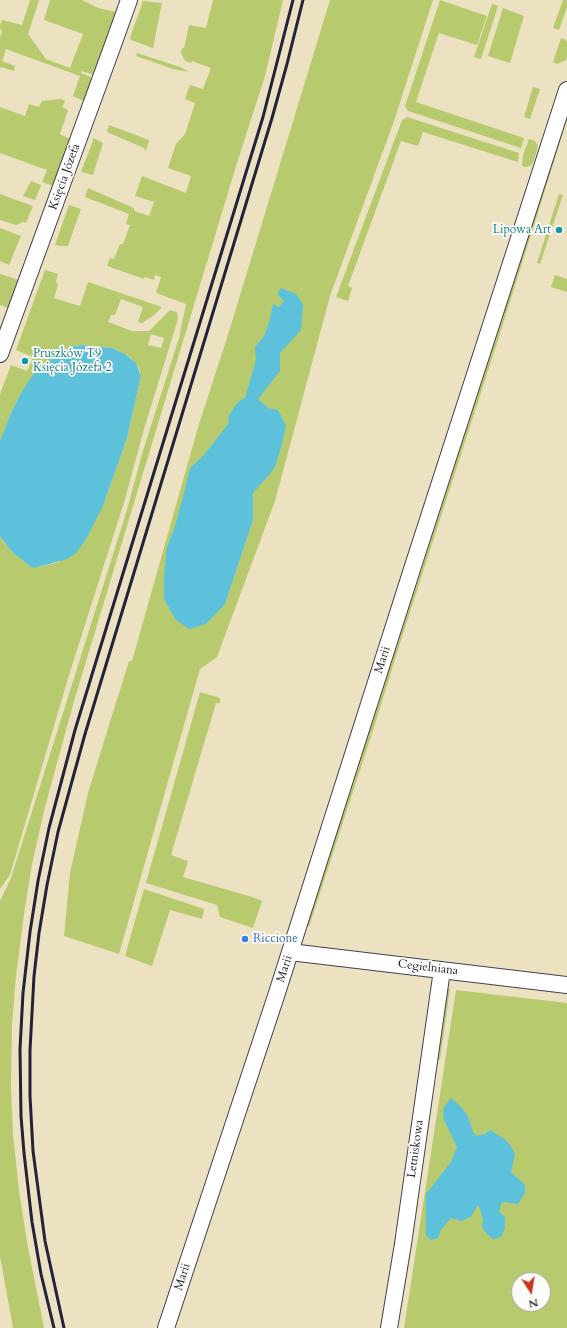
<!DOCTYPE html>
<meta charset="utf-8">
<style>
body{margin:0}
#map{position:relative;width:567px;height:1328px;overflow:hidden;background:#ece2c1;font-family:Cardo,serif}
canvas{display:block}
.north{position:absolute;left:511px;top:1272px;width:40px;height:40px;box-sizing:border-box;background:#fdfcf7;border:1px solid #a5a5ac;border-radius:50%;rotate:168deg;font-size:11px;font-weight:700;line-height:16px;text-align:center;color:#22223b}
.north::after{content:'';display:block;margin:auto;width:14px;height:18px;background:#c8321e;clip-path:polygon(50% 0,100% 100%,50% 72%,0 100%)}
</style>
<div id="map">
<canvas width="567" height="1328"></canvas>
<div class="north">N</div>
</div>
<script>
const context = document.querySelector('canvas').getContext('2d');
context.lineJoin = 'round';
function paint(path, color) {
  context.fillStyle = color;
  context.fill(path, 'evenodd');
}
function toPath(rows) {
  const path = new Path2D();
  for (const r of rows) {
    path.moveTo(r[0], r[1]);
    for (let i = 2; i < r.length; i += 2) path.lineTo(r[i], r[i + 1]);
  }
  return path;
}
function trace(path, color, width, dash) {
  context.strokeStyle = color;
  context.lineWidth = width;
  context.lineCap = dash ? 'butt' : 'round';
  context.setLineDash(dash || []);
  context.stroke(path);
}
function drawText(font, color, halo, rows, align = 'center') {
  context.font = font + ' Cardo,serif';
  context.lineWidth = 3.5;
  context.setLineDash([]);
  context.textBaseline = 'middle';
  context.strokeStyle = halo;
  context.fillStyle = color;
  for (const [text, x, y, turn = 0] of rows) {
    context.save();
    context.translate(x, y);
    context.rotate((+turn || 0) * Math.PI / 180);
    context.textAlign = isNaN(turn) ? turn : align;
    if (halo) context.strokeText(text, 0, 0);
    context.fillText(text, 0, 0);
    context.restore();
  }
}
const green = toPath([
 [30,0,39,0,28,34,46,59,70,68,83,34,44,20,50,0,82,0,98,8,116,12,94,75,81,71,81,73,93,78,84,101,73,96,80,76,6,49,2,61,15,66,14,71,1,67,0,69,0,38,2,31,0,29,0,26,2,20,22,25],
 [213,0,283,0,265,76,237,163,74,701,45,807,32,864,24,914,16,976,12,1024,11,1087,13,1134,19,1191,27,1242,44,1328,13,1328,0,1256,0,901,11,878,127,510,142,454,179,338,186,304,156,293,161,277,155,275,154,280,145,277,144,279,107,266,110,258,114,259,120,244,123,244,130,225,126,224,129,214,85,197,88,188,134,208,134,211,149,216,154,202,135,196,142,176,186,193,191,176,168,168,176,144,185,134,195,103,185,99,190,85,203,89,211,68,192,61,191,63,185,61,181,53,182,48,184,48,189,25,206,28],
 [330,0,433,0,394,121,330,296,275,501,217,657,200,669,119,954,64,936,70,873,88,793,129,661,132,661,199,424,227,338],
 [440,0,487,16,477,45,439,33,416,102,524,138,521,148,408,111,405,106],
 [563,0,567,0,567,7,559,30,553,28],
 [143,1,162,3,153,48,131,40,130,38],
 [492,4,498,6,481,59,474,57],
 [503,8,524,16,510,63,488,56],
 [561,38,566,40,567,42,567,56,566,60,557,64,553,62],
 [137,53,180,67,189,72,173,69,136,56],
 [533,87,540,89,530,119,524,117],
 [61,99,65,101,62,107,68,110,60,134,70,139,53,186,42,182,47,170,0,153,0,107,25,116,29,104,39,107,42,101],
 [567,116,567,120,499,337,402,637,376,721,309,927,307,926],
 [407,117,519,153,518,162,423,132,418,146,401,141,348,286,352,288,348,301,336,297,402,120],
 [109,125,149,140,146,151,144,148,107,132],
 [94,138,103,143,93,175,81,172],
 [529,139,535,141,538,146,533,163,530,166,526,167,522,166,523,155],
 [31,181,41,185,35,200,23,196],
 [0,194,33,206,26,223,23,222,16,225,0,220],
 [559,194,563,195,540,264,537,263],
 [69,205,81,209,68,246,60,246,55,245],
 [0,228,21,236,9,265,0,261],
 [45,270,58,274,56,281,58,285,54,298,80,306,88,282,162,307,153,316,142,323,138,322,143,307,121,299,115,315,111,315,108,322,132,331,149,331,170,310,177,312,178,319,144,429,125,499,69,675,10,875,0,889,0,536,12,552,31,567,35,568,59,562,103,506,127,438,141,376,139,368,131,358,125,354,112,348,81,345,71,347,41,367,20,395,11,413,0,441,0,394,11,365,27,371,33,357,16,350],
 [151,334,164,338,161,348,148,345],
 [0,274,19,280,8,308,0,305],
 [555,275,567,279,567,292,551,287],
 [200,692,220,698,220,703,216,703,171,855,188,861,183,877,252,897,262,901,253,928,220,917,217,905,146,883],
 [144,889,204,909,202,919,170,910,152,966,125,956],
 [448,988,450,989,440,1060,436,1059,445,994],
 [456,990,567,1003,567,1328,404,1328],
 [519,1280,543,1280,543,1304,519,1304]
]);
const water = toPath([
 [281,288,296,294,303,304,301,330,280,353,280,371,258,399,268,408,278,410,286,426,281,448,274,469,253,493,253,520,225,604,206,624,189,629,176,620,164,599,164,575,167,547,175,526,185,489,190,468,204,455,228,424,229,415,238,402,245,398,256,360,255,347,264,336,270,319,273,304,279,307,284,301,277,294],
 [81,345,112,348,125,354,136,363,141,376,127,438,103,506,85,541,75,554,67,559,35,568,31,567,12,552,0,536,0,441,11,413,20,395,32,376,41,367,59,354,71,347],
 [451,1098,461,1107,468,1116,473,1132,476,1136,485,1134,490,1130,506,1140,512,1148,515,1154,511,1172,525,1185,525,1193,518,1204,502,1202,499,1212,505,1217,505,1228,501,1237,493,1239,486,1233,482,1227,483,1219,479,1206,477,1206,471,1217,461,1221,451,1218,441,1230,438,1238,431,1240,426,1235,426,1194,451,1162,457,1147,444,1120,443,1109]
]);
const minor = toPath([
 [0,354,114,42,129,0],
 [290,952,567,985],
 [166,1328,276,996,414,563,567,90],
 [389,1328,403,1244,442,970]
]);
const rail = toPath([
 [54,1328,41,1274,32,1222,24,1153,21,1116,20,1049,23,993,30,932,38,881,49,828,75,730,263,117,293,0],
 [64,1328,45,1241,33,1151,30,1096,30,1050,34,976,39,933,47,885,58,832,85,734,272,118,287,64,303,0]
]);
const markers = [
 [559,230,4,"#0f9aa8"],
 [25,361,4,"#0f9aa8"],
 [245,939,4,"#3f7fe0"]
];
const streetNames = [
 ["Księcia Józefa",65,177,-70],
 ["Marii",383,660,-72],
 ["Cegielniana",428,968,7],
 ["Marii",285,969,-72],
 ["Letniskowa",416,1149,-82],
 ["Marii",183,1277,-72]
];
const cultureNames = [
 ["Lipowa Art",551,230],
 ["Pruszków T9",33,354,"left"],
 ["Księcia Józefa 2",33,368,"left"]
];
const shopNames = [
 ["Riccione",253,939]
];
paint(green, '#b7ca6e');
paint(water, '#5ec1dc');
trace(minor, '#403f4f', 18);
trace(minor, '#fff', 16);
trace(rail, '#22223b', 3);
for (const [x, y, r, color] of markers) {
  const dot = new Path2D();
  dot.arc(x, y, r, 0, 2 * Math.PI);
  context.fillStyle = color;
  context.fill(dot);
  trace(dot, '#fdfcf7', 1.5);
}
drawText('12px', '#22223b', '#fdfcf7', streetNames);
drawText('12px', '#0d838f', '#fdfcf7', cultureNames, 'right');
drawText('12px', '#366cbe', '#fdfcf7', shopNames, 'left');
</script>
